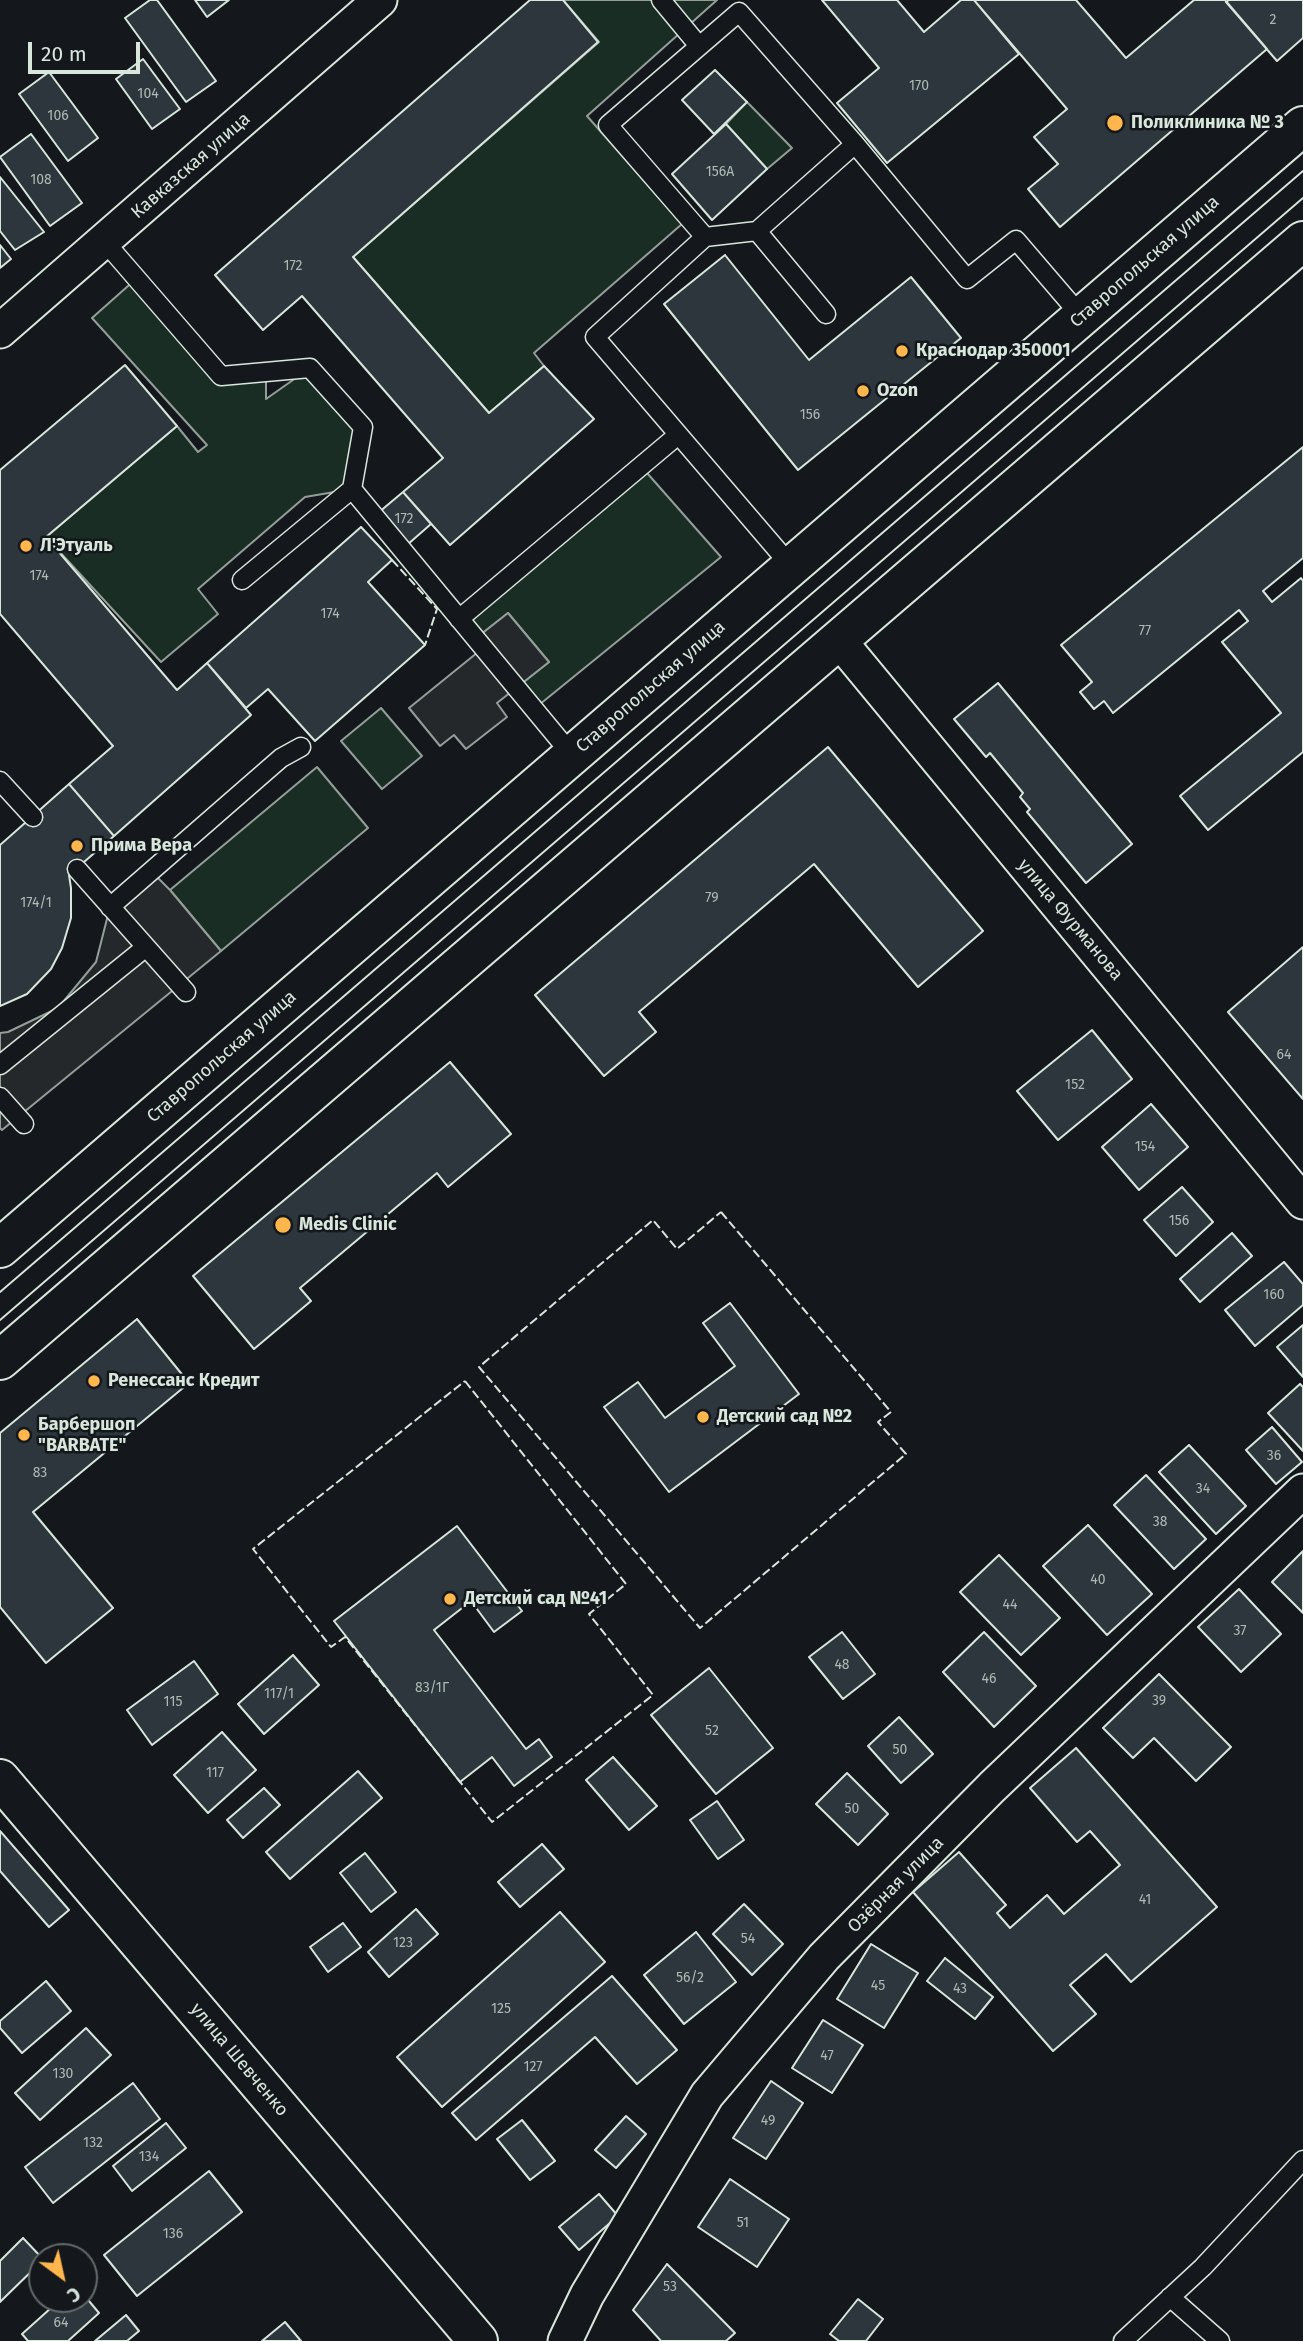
<!DOCTYPE html>
<meta charset="utf-8">
<style>
body{margin:0}
#map{position:relative;width:1303px;height:2341px;overflow:hidden;background:#14181c;font-family:"Fira Sans",sans-serif}
canvas{display:block}
.north{position:absolute;left:28px;top:2243px;width:70px;height:70px;box-sizing:border-box;background:#14181c;border:2px solid #626a69;border-radius:50%;rotate:147deg;font-size:19px;font-weight:700;line-height:28px;text-align:center;color:#d8e6dc}
.north::after{content:'';display:block;margin:auto;width:24px;height:32px;background:#ffb74d;clip-path:polygon(50% 0,100% 100%,50% 72%,0 100%)}
.scale{position:absolute;left:28px;top:42px;width:112px;height:32px;box-sizing:border-box;border:4px solid #d8e6dc;border-top:0;padding-left:9px;font-size:21px;line-height:24px;white-space:nowrap;color:#d8e6dc;-webkit-text-stroke:5px #14181c;paint-order:stroke}
</style>
<div id="map">
<canvas width="1303" height="2341"></canvas>
<div class="north">С</div>
<div class="scale">20 m</div>
</div>
<script>
const context = document.querySelector('canvas').getContext('2d');
context.lineJoin = 'round';
function paint(path, color) {
  context.fillStyle = color;
  context.fill(path, 'evenodd');
}
function toPath(rows) {
  const path = new Path2D();
  for (const r of rows) {
    path.moveTo(r[0], r[1]);
    for (let i = 2; i < r.length; i += 2) path.lineTo(r[i], r[i + 1]);
  }
  return path;
}
function trace(path, color, width, dash) {
  context.strokeStyle = color;
  context.lineWidth = width;
  context.lineCap = dash ? 'butt' : 'round';
  context.setLineDash(dash || []);
  context.stroke(path);
}
function drawText(font, color, halo, rows, align = 'center') {
  context.font = font + ' "Fira Sans",sans-serif';
  context.lineWidth = 5;
  context.setLineDash([]);
  context.textBaseline = 'middle';
  context.strokeStyle = halo;
  context.fillStyle = color;
  for (const [text, x, y, turn = 0] of rows) {
    context.save();
    context.translate(x, y);
    context.rotate((+turn || 0) * Math.PI / 180);
    context.textAlign = isNaN(turn) ? turn : align;
    if (halo) context.strokeText(text, 0, 0);
    context.fillText(text, 0, 0);
    context.restore();
  }
}
const green = toPath([
 [563,0,717,0,587,116,682,224,534,353,544,366,489,413,353,257,599,42,563,0],
 [747,102,792,148,767,169,726,124,747,102],
 [137,278,221,376,266,373,266,399,310,368,363,427,352,489,305,497,198,589,218,614,161,662,46,537,177,426,198,452,207,445,92,318,137,278],
 [640,465,721,557,534,709,516,688,549,662,508,613,475,639,459,619,640,465],
 [381,708,422,756,382,789,341,741,381,708],
 [317,767,368,828,221,951,170,890,317,767]
]);
const parking = toPath([
 [508,613,549,662,497,703,507,717,466,749,454,735,440,746,409,708,483,648,475,639,508,613],
 [151,871,170,890,221,951,2,1130,0,1128,0,1033,8,1032,58,1008,96,962,110,907,151,871]
]);
const building = toPath([
 [150,0,157,0,216,81,186,102,125,18,150,0],
 [195,0,229,0,207,17,195,0],
 [530,0,563,0,598,42,353,257,489,413,544,366,594,419,450,545,403,492,443,458,302,296,263,330,215,275,530,0],
 [822,0,897,0,924,32,961,0,974,0,1019,54,887,163,837,103,879,68,822,0],
 [974,0,1076,0,1126,58,1194,0,1225,0,1267,49,1060,227,1028,189,1058,164,1034,137,1067,109,974,0],
 [1229,0,1303,0,1303,38,1277,61,1226,2,1229,0],
 [143,59,180,109,152,129,116,79,143,59],
 [715,70,747,102,714,134,682,100,715,70],
 [49,72,98,138,68,161,19,94,49,72],
 [726,124,767,169,712,220,672,174,726,124],
 [31,134,82,203,50,226,0,157,31,134],
 [0,177,44,232,15,250,0,231,0,177],
 [0,245,11,259,0,268,0,245],
 [725,255,809,360,911,277,961,338,798,470,664,304,725,255],
 [125,365,177,426,46,537,177,690,207,663,251,715,114,836,69,784,113,746,0,614,0,470,125,365],
 [1303,447,1303,558,1263,591,1272,602,1301,578,1303,581,1303,752,1208,830,1180,796,1281,713,1222,642,1248,621,1239,610,1113,713,1104,701,1094,709,1080,692,1092,682,1061,645,1303,447],
 [403,492,431,524,407,545,378,513,403,492],
 [361,527,392,560,368,582,425,645,315,741,268,689,246,708,207,663,361,527],
 [998,683,1132,844,1086,883,1027,812,1030,809,1020,797,1023,793,990,753,986,757,954,719,998,683],
 [828,747,983,931,918,987,814,864,639,1012,656,1032,604,1076,535,995,828,747],
 [69,784,114,836,69,875,71,888,71,918,62,948,51,969,27,994,0,1006,0,845,69,784],
 [1303,947,1303,1099,1228,1012,1303,947],
 [1092,1030,1132,1079,1058,1140,1017,1091,1092,1030],
 [450,1062,511,1134,448,1187,437,1173,300,1288,311,1301,254,1349,193,1276,450,1062],
 [1151,1104,1188,1147,1139,1190,1102,1147,1151,1104],
 [1182,1187,1213,1222,1176,1256,1144,1220,1182,1187],
 [1232,1233,1252,1256,1200,1302,1180,1279,1232,1233],
 [1284,1262,1303,1284,1303,1305,1255,1346,1225,1310,1284,1262],
 [730,1303,799,1394,669,1492,604,1407,638,1382,665,1418,735,1366,703,1323,730,1303],
 [137,1319,189,1383,33,1512,113,1608,46,1663,0,1607,0,1433,137,1319],
 [1303,1325,1303,1377,1277,1347,1303,1325],
 [1300,1384,1303,1387,1303,1451,1268,1413,1300,1384],
 [1272,1427,1302,1462,1276,1484,1246,1450,1272,1427],
 [1189,1445,1246,1506,1216,1534,1159,1472,1189,1445],
 [1146,1475,1206,1539,1174,1569,1114,1505,1146,1475],
 [1088,1525,1152,1594,1107,1635,1043,1566,1088,1525],
 [457,1526,522,1611,494,1632,471,1601,434,1630,526,1749,539,1739,552,1757,514,1786,492,1757,460,1782,334,1621,457,1526],
 [1303,1551,1303,1613,1272,1582,1303,1551],
 [999,1555,1060,1618,1021,1655,960,1592,999,1555],
 [1239,1589,1281,1634,1241,1672,1198,1627,1239,1589],
 [842,1632,875,1674,843,1699,809,1657,842,1632],
 [984,1632,1036,1686,994,1727,943,1672,984,1632],
 [293,1655,319,1685,264,1734,238,1704,293,1655],
 [194,1661,218,1694,152,1745,127,1710,194,1661],
 [709,1668,773,1748,716,1794,651,1715,709,1668],
 [1159,1674,1231,1747,1196,1781,1154,1738,1133,1758,1103,1728,1159,1674],
 [899,1717,933,1754,901,1783,868,1746,899,1717],
 [222,1732,256,1770,208,1813,174,1775,222,1732],
 [1076,1748,1217,1907,1131,1982,1106,1954,1070,1985,1096,2014,1053,2051,913,1892,959,1852,1006,1905,997,1913,1010,1928,1047,1895,1064,1914,1120,1865,1090,1831,1077,1842,1030,1788,1076,1748],
 [613,1757,657,1806,629,1830,586,1780,613,1757],
 [358,1771,382,1798,290,1879,266,1852,358,1771],
 [847,1773,888,1814,858,1845,816,1804,847,1773],
 [264,1788,280,1805,243,1838,227,1820,264,1788],
 [717,1801,744,1840,718,1859,690,1820,717,1801],
 [0,1831,69,1910,49,1927,0,1871,0,1831],
 [542,1844,564,1869,520,1907,498,1882,542,1844],
 [365,1853,396,1892,371,1912,340,1873,365,1853],
 [744,1904,783,1944,752,1975,713,1934,744,1904],
 [416,1909,438,1934,389,1977,368,1952,416,1909],
 [560,1912,605,1962,442,2107,397,2057,560,1912],
 [343,1923,361,1947,328,1972,310,1947,343,1923],
 [696,1932,736,1982,684,2024,644,1975,696,1932],
 [871,1944,918,1973,884,2028,837,1999,871,1944],
 [945,1958,993,1997,975,2019,927,1981,945,1958],
 [612,1976,677,2050,637,2084,595,2037,476,2140,452,2113,612,1976],
 [46,1981,71,2011,22,2053,0,2028,0,2021,46,1981],
 [823,2020,863,2045,832,2093,792,2068,823,2020],
 [86,2028,111,2055,40,2120,15,2093,86,2028],
 [771,2081,803,2103,766,2159,733,2138,771,2081],
 [133,2083,160,2119,53,2203,25,2167,133,2083],
 [626,2116,646,2134,616,2168,595,2150,626,2116],
 [522,2120,555,2161,530,2180,497,2139,522,2120],
 [166,2123,186,2148,132,2191,113,2166,166,2123],
 [209,2171,242,2212,137,2296,104,2255,209,2171],
 [730,2179,789,2219,757,2267,698,2227,730,2179],
 [599,2194,618,2216,579,2250,559,2227,599,2194],
 [23,2238,42,2258,42,2261,0,2302,0,2261,23,2238],
 [667,2264,735,2333,726,2341,661,2341,633,2310,667,2264],
 [84,2295,99,2313,68,2341,28,2341,22,2334,61,2299,84,2299,84,2295],
 [858,2299,883,2319,866,2341,839,2341,830,2334,858,2299],
 [126,2315,139,2331,127,2341,95,2341,126,2315],
 [285,2322,301,2341,262,2341,285,2322]
]);
const lane = toPath([
 [661,0,699,46],
 [757,231,855,144],
 [705,237,757,231,826,314],
 [105,242,221,376,310,368,363,427,352,489,242,580],
 [352,489,572,755],
 [791,566,595,337,705,237,608,125,739,12,855,144,967,279,1016,240,1082,317],
 [459,619,678,435],
 [0,781,33,817],
 [77,869,186,992],
 [110,907,281,758,301,747],
 [0,1065,146,947],
 [0,1097,24,1124],
 [1170,2297,1220,2341],
 [1123,2341,1203,2267,1303,2160]
]);
const street = toPath([
 [0,331,380,0],
 [838,639,1303,1202],
 [565,2341,587,2295,707,2095,824,1957,992,1787,1303,1491]
]);
const secondary = toPath([
 [0,1779,478,2341]
]);
const primary = toPath([
 [0,1248,1303,126],
 [0,1360,1303,241]
]);
const tram = toPath([
 [0,1292,1303,171],
 [0,1320,1303,198]
]);
const fence = toPath([
 [392,560,437,609,425,645],
 [721,1212,891,1412,878,1422,906,1454,700,1628,479,1367,653,1220,677,1249,721,1212],
 [465,1381,626,1584,589,1614,653,1695,492,1822,345,1637,331,1647,253,1549,465,1381]
]);
const markers = [
 [1115,123,9,"#ffb74d"],
 [902,351,7,"#ffb74d"],
 [863,391,7,"#ffb74d"],
 [26,546,7,"#ffb74d"],
 [77,846,7,"#ffb74d"],
 [283,1225,9,"#ffb74d"],
 [94,1381,7,"#ffb74d"],
 [703,1417,7,"#ffb74d"],
 [24,1435,7,"#ffb74d"],
 [450,1599,7,"#ffb74d"]
];
const numberNames = [
 ["2",1273,20],
 ["170",919,86],
 ["104",148,94],
 ["106",58,116],
 ["156А",720,172],
 ["108",41,180],
 ["172",293,266],
 ["156",810,415],
 ["172",404,519],
 ["174",39,576],
 ["174",330,614],
 ["77",1145,631],
 ["79",712,898],
 ["174/1",36,903],
 ["64",1284,1055],
 ["152",1075,1085],
 ["154",1145,1147],
 ["156",1179,1221],
 ["160",1274,1295],
 ["36",1274,1456],
 ["83",40,1473],
 ["34",1203,1489],
 ["38",1160,1522],
 ["40",1098,1580],
 ["44",1010,1605],
 ["37",1240,1631],
 ["48",842,1665],
 ["46",989,1679],
 ["83/1Г",432,1688],
 ["117/1",279,1694],
 ["39",1159,1701],
 ["115",173,1702],
 ["52",712,1731],
 ["50",900,1750],
 ["117",215,1773],
 ["50",852,1809],
 ["41",1145,1900],
 ["54",748,1939],
 ["123",403,1943],
 ["56/2",690,1978],
 ["45",878,1986],
 ["43",960,1989],
 ["125",501,2009],
 ["47",827,2056],
 ["127",533,2067],
 ["130",63,2074],
 ["49",768,2121],
 ["132",93,2143],
 ["134",149,2157],
 ["51",743,2223],
 ["136",173,2234],
 ["53",670,2287],
 ["64",61,2323]
];
const poiNames = [
 ["Поликлиника № 3",1131,123],
 ["Краснодар 350001",916,351],
 ["Ozon",877,391],
 ["Л'Этуаль",40,546],
 ["Прима Вера",91,846],
 ["Medis Clinic",299,1225],
 ["Ренессанс Кредит",108,1381],
 ["Детский сад №2",717,1417],
 ["Барбершоп",38,1425],
 ["\"BARBATE\"",38,1446],
 ["Детский сад №41",464,1599]
];
const streetNames = [
 ["Кавказская улица",191,166,-41],
 ["Ставропольская улица",1145,262,-41],
 ["Ставропольская улица",651,687,-41],
 ["улица Фурманова",1070,920,50],
 ["Ставропольская улица",222,1057,-41],
 ["Озёрная улица",896,1885,-45],
 ["улица Шевченко",239,2060,50]
];
paint(green, '#1a2d24');
trace(green, '#939e99', 2);
paint(parking, '#24282b');
trace(parking, '#939e99', 2);
paint(building, '#2c363c');
trace(building, '#d8e6dc', 2);
trace(lane, '#d8e6dc', 21);
trace(street, '#d8e6dc', 37);
trace(secondary, '#d8e6dc', 42);
trace(primary, '#d8e6dc', 42);
trace(lane, '#14181c', 18);
trace(street, '#14181c', 33);
trace(secondary, '#14181c', 38);
trace(primary, '#14181c', 38);
trace(tram, '#d8e6dc', 2);
trace(fence, '#d8e6dc', 2, [9, 3.5]);
for (const [x, y, r, color] of markers) {
  const dot = new Path2D();
  dot.arc(x, y, r, 0, 2 * Math.PI);
  context.fillStyle = color;
  context.fill(dot);
  trace(dot, '#14181c', 2.5);
}
drawText('14px', '#adbab4', null, numberNames);
drawText('bold 18px', '#d8e6dc', '#14181c', poiNames, 'left');
drawText('18px', '#d8e6dc', '#14181c', streetNames);
</script>
